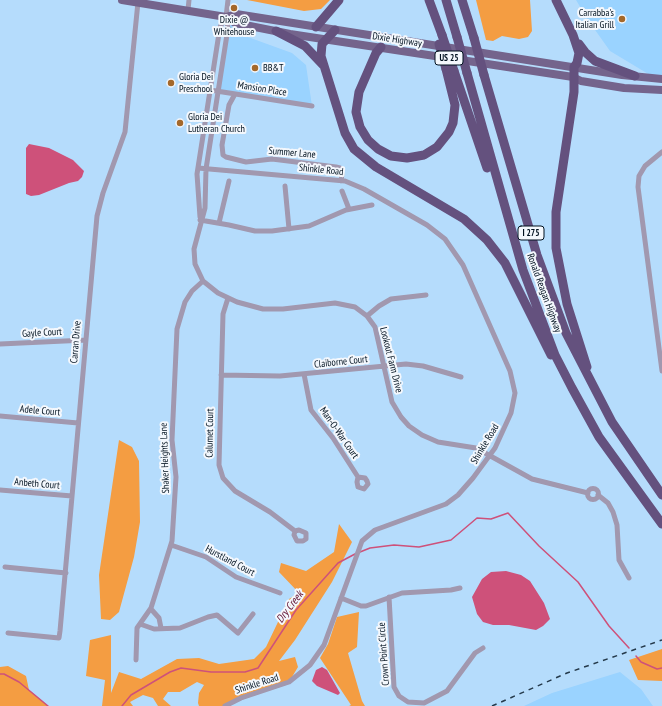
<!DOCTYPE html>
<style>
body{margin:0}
canvas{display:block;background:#b5dcfc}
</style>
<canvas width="662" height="706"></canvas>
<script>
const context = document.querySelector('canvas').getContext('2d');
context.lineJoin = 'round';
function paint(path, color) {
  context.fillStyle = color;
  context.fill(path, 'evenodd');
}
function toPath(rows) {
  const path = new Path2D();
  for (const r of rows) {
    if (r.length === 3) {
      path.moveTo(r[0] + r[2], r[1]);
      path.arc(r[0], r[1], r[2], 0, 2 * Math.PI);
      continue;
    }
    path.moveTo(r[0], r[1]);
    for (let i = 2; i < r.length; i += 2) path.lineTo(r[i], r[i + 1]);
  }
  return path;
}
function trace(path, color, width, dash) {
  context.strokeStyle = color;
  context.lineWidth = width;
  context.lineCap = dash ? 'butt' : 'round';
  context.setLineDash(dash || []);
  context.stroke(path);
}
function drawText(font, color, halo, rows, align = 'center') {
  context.font = font + ' "PT Sans Narrow",sans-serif';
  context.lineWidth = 4;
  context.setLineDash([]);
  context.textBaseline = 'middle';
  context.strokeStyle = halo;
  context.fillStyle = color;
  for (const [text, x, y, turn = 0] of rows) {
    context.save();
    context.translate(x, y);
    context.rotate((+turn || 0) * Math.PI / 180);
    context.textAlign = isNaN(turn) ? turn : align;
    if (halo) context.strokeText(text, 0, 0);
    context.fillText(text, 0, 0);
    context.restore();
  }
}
const built = toPath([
 [576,0,662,0,662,79,655,78,610,51,588,20],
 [226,17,235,23,234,32,292,53,306,65,312,106,219,91,228,28],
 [620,672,641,689,653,706,524,706,552,693]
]);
const green = toPath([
 [247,0,330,0,321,9,304,11],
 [476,0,530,0,532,31,528,37,519,39,502,36,493,41,486,40],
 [119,440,132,447,139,461,140,522,134,557,119,612,110,620,101,619,99,575],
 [339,524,352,542,332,582,295,640,279,661,295,657,298,667,289,682,225,706,199,706,198,703,199,693,204,685,197,682,180,692,168,692,163,699,171,706,158,706,153,698,143,695,130,702,133,706,102,706,105,680,86,676,90,640,111,635,111,693,119,672,141,679,177,659,199,658,219,664,254,659,266,647,289,599,299,593,279,572,281,563,306,571,334,552],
 [359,612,357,647,348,653,362,701,365,706,349,706,351,705,320,658,328,644,337,617],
 [662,649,662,681,638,680,629,660],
 [8,666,26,676,29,690,48,706,0,706,0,667]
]);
const water = toPath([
 [29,144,49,148,73,160,84,171,82,177,78,181,69,183,39,195,31,196,26,194,26,148],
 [506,571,521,575,530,581,544,603,550,619,543,626,536,630,509,625,493,625,483,622,477,614,472,597,482,579,491,572],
 [322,667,327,670,340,693,338,695,317,686,312,681,316,670]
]);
const stream = toPath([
 [360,552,370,548,394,545,419,547,451,540,477,518,491,519,508,513,539,546,578,582,609,626,629,648],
 [636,656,641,662,657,669,662,668],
 [0,674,4,674,19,682,48,706],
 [122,706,131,695,170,672,181,668,211,672,245,672,258,668,296,610,338,563,355,554]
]);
const minor = toPath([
 [228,0,226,17,228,28,206,169,205,208,194,249,195,264,203,281,218,293,237,302,263,309,283,309,335,303,355,307,367,316,375,327,392,402,401,417,409,426,422,435,438,442,476,448,532,479,588,493],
 [188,10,189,0],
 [210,90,312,106],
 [235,94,229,105,222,145,223,155,226,157,246,162,272,159,336,167,340,168,342,174,341,181],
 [662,152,645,166,639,176,638,187,662,371],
 [198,168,345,181,364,189,427,225,445,239,463,265,510,371,515,393,511,413,495,448,473,478,458,495,446,504,375,530,362,541,324,645,310,665,289,682,241,698,225,706],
 [285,186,289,229],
 [342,191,349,209],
 [200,217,197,174,220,27,226,17],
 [200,220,229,225,255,231,272,231,309,226,346,210,372,205],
 [219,223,229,181],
 [228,298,223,314,219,465,223,478,235,491,270,512,295,531,294,535,297,541,303,541,306,539,306,533,299,530,295,531],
 [367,316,379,306,391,299,426,295],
 [0,344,86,340],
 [304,374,311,410,333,438,358,477,357,482,358,487,364,489,368,484,367,481,365,478,358,477],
 [221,375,280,376,406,364,423,366,461,377],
 [0,416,78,423],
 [593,494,5.5],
 [0,490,72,496],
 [598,495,608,503,613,512,617,525,619,560,629,578],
 [171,545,206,557,236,577,280,593],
 [5,567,66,573],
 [389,597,394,687,399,696,408,702,424,703,447,691,475,653,483,648],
 [341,598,361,606,366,606,402,593,451,590,460,588],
 [151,609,159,618,161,628],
 [140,624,154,629,180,628,208,617,217,615,238,633,253,614],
 [8,633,59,638,60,631,97,216,103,193,125,132,138,2],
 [136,660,137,628,151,608,172,541,176,477,172,440,177,329,185,302,192,291,203,281]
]);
const primary = toPath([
 [122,0,226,17,235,23,290,34,573,77,581,81,624,88,662,90],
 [226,17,236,14,622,75,662,79]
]);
const motorway = toPath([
 [429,0,442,35],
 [446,0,457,37],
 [462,0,474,38],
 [556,0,573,35,579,53,577,63,574,67,574,92,556,212,556,248,567,304,587,367],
 [316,27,339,0],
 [335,30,322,44,321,56,345,133,354,149,376,167,464,219,487,240,505,263,551,355],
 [276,31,305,46,323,65],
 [579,44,585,52,595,61,635,76],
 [381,47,376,53,359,92,356,112,360,127,368,140,378,149,391,156,407,158,424,155,437,147,449,132,453,123,455,105,446,69],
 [454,71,487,168],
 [467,73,523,270,555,355,572,388,599,437,662,524],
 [484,75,537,255,566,333,612,422,662,495]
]);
const rail = toPath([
 [492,706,567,673,662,640]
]);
const motorwayBridge = toPath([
 [442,35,454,71],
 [457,37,467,73],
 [474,38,484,75],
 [439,44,446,69]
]);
const markers = [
 [234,8,4,"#a4682a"],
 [622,19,4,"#a4682a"],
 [255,68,4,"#a4682a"],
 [171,83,4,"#a4682a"],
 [180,123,4,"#a4682a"]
];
const shields = [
 [449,58,28],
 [531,233,26]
];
const shieldNames = [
 ["US 25",449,58],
 ["I 275",531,233]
];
const poiNames = [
 ["Carrabba's",614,13,"right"],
 ["Italian Grill",614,25,"right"],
 ["Dixie @",234,20,"center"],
 ["Whitehouse",234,32,"center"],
 ["BB&T",263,68],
 ["Gloria Dei",179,77],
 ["Preschool",179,89],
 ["Gloria Dei",188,117],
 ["Lutheran Church",188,129]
];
const streetNames = [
 ["Dixie Highway",397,40,9],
 ["Mansion Place",262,89,9],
 ["Summer Lane",292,153,5],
 ["Shinkle Road",321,170,6],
 ["Ronald Reagan Highway",544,293,70],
 ["Gayle Court",42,333,-3],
 ["Carran Drive",76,342,-85],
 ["Lookout Farm Drive",391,360,76],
 ["Claiborne Court",341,362,-6],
 ["Adele Court",40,411,5],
 ["Calumet Court",210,433,-89],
 ["Man-O-War Court",339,433,55],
 ["Shinkle Road",485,444,-59],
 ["Shaker Heights Lane",165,458,-92],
 ["Anbeth Court",37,484,5],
 ["Hurstland Court",230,561,28],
 ["Crown Point Circle",384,654,-94],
 ["Shinkle Road",257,684,-18]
];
const waterNames = [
 ["Dry Creek",290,607,-53]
];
paint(built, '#9ad3ff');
paint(green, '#f49d42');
paint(water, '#ce517a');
trace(stream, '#ce517a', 1.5);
trace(minor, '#a198af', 5);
trace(primary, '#74648c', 8);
trace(motorway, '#64517e', 9);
trace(rail, '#253a4b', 1.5, [5, 5]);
trace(motorwayBridge, '#64517e', 9);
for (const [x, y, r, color] of markers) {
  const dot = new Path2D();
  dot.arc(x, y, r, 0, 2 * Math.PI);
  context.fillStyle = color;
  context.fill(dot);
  trace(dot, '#f4f8fd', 1.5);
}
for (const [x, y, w] of shields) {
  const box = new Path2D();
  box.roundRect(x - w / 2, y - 7, w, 14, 3);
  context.fillStyle = '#f4f8fd';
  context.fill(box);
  trace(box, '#01111f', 1);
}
drawText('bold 9px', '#01111f', null, shieldNames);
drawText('10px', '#01111f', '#f4f8fd', poiNames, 'left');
drawText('10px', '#01111f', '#f4f8fd', streetNames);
drawText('italic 11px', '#5f0e2e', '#f4f8fd', waterNames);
</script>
